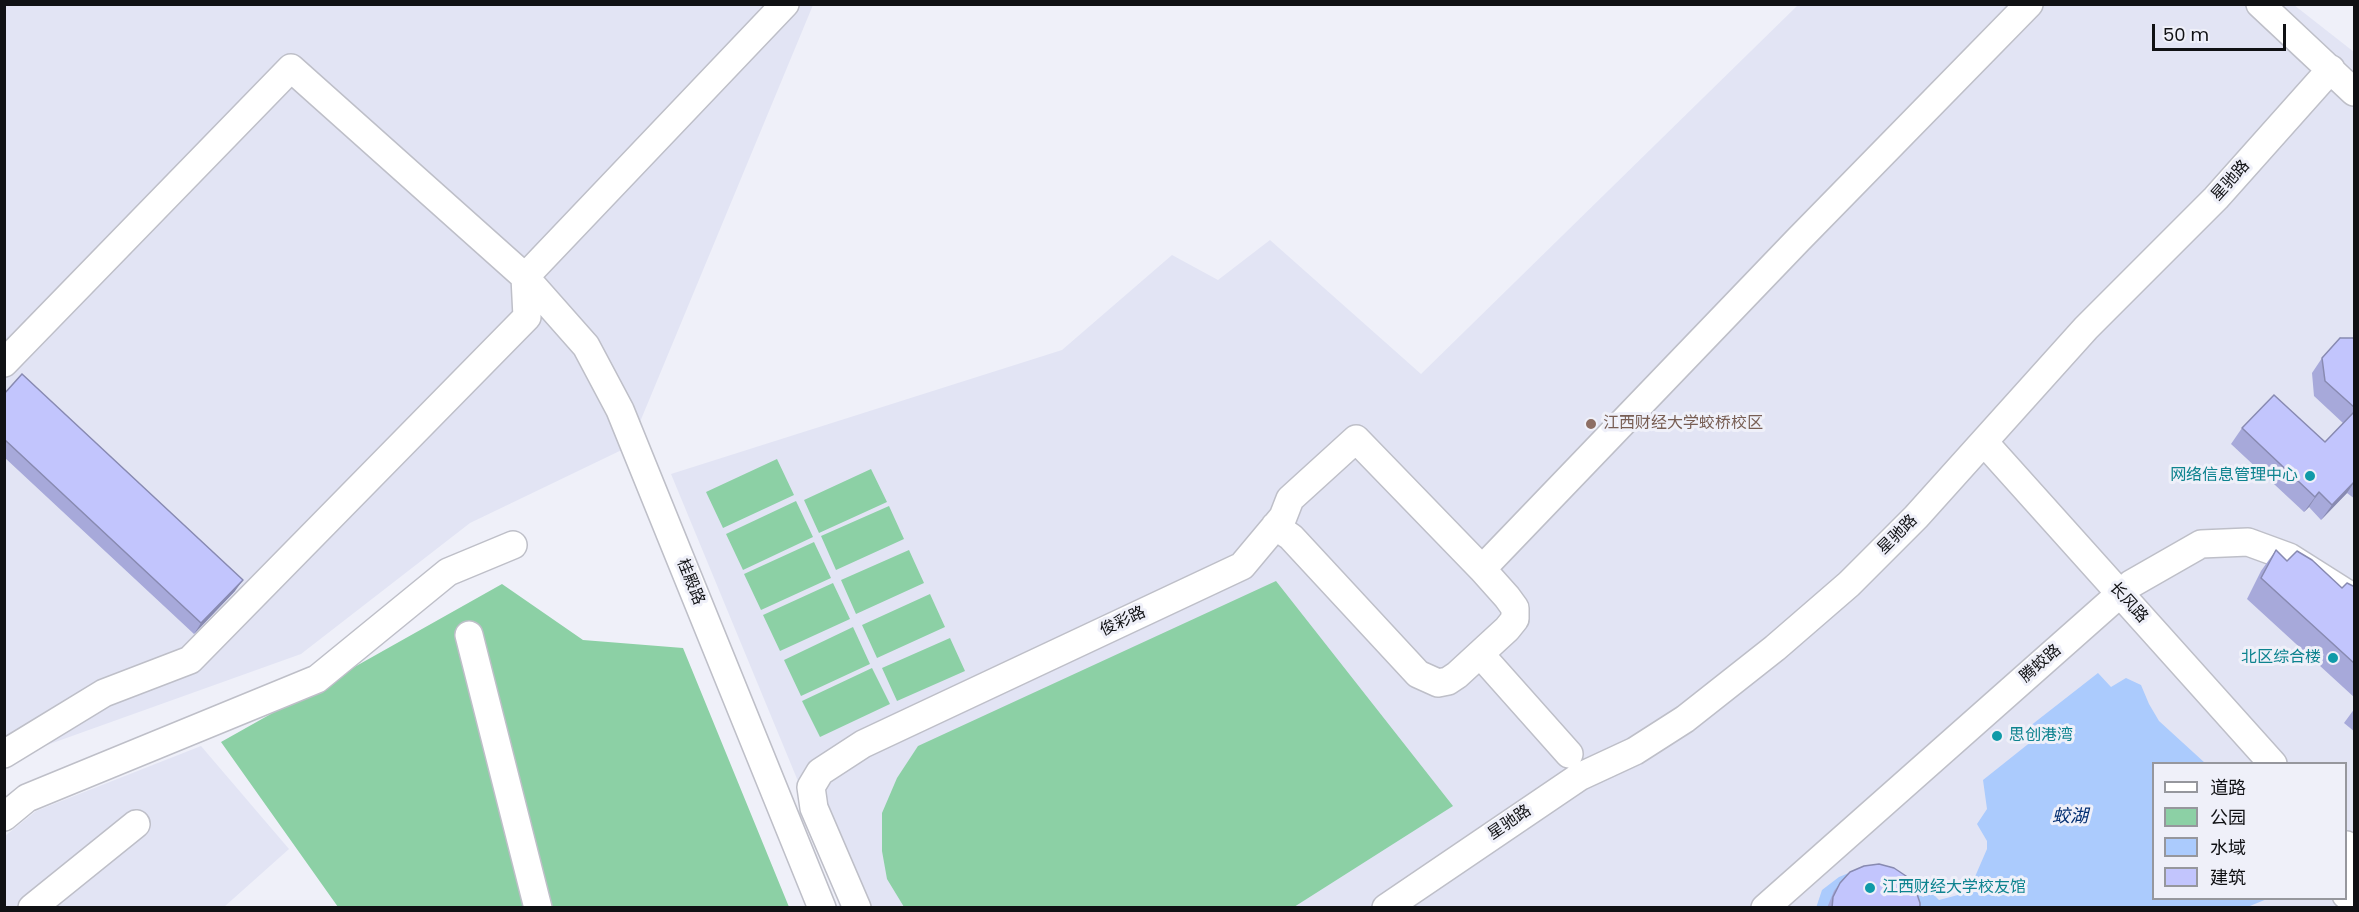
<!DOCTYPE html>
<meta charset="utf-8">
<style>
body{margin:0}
#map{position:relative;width:2359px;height:912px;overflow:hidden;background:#eff0f9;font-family:Poppins,"Noto Sans SC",sans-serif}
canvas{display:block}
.frame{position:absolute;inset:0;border:6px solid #101114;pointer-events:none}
.legend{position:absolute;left:2152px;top:762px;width:195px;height:138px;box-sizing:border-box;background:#eff0f9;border:2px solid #96979d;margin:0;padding:8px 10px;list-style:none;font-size:18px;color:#101114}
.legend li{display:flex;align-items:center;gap:12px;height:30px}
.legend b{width:30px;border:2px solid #96979d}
.scale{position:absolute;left:2152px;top:24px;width:134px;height:27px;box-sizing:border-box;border:3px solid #101114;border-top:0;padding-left:8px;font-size:18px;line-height:21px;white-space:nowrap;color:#101114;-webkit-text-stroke:4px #eff0f9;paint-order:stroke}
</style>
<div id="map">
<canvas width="2359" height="912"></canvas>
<div class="frame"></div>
<ul class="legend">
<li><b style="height:8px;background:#fff"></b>道路</li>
<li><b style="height:16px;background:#8cd0a5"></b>公园</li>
<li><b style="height:16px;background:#abcbfd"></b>水域</li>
<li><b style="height:16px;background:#c2c5fd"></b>建筑</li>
</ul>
<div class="scale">50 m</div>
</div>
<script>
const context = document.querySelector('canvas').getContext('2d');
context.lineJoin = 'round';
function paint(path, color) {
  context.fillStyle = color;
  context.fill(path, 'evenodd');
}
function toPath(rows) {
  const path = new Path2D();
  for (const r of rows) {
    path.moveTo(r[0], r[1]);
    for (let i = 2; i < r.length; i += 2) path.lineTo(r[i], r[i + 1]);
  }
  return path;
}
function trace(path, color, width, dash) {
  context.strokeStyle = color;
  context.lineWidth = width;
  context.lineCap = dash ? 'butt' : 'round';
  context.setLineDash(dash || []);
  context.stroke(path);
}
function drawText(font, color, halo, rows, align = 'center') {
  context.font = font + ' Poppins,"Noto Sans SC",sans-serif';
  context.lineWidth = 6;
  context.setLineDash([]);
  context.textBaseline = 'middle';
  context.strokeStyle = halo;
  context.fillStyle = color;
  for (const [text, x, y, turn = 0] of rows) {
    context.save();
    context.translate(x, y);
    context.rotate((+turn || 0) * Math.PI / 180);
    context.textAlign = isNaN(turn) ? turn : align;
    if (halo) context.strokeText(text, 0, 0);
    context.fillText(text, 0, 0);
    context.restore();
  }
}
const built = toPath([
 [4,5,813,5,630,446,470,523,301,654,5,760],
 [1798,5,2294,5,2354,52,2354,907,850,907,671,474,1062,350,1172,255,1218,280,1270,240,1421,374],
 [2154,764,2346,764,2346,898,2154,898],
 [201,746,289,849,224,907,5,908,5,836,36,811]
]);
const green = toPath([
 [777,459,794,495,723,528,706,492],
 [871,469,887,502,819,533,804,500],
 [796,501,813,537,743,570,726,534],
 [889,506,904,539,836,570,821,536],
 [814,542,831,578,761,610,744,574],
 [909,550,924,583,856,614,841,580],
 [1276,581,1453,806,1294,907,904,907,887,879,882,851,882,813,897,778,918,746],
 [833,583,850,619,780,651,763,615],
 [502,584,583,640,683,648,789,907,338,907,221,742],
 [930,594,945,627,877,658,862,625],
 [853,627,870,664,801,696,784,660],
 [950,638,965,671,897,701,882,668],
 [872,668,890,704,820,737,802,701]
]);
const water = toPath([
 [2098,673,2111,687,2126,678,2141,685,2149,704,2159,721,2205,763,2154,764,2154,898,2267,899,2245,908,1816,908,1822,890,1839,877,1856,870,1910,889,1923,897,1931,892,1939,900,1958,895,1974,879,1987,849,1987,841,1977,824,1987,809,1983,780,2032,741,2025,730]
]);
const minor = toPath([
 [2260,4,2354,92],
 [4,363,291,68,525,277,586,346,620,410,822,908],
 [1984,442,2273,764],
 [1275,526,1291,537,1418,674,1438,683,1448,681,1457,675,1507,629,1515,619,1515,608,1507,597,1482,569,1798,240,2029,4],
 [469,635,538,908],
 [1480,654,1569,754],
 [4,754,104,693,190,660,527,317,525,277,785,4],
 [4,817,27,798,317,679,448,572,513,545],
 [2346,845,2354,855],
 [2346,895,2354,878],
 [32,908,136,824],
 [857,908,814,808,811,787,820,772,863,744,1242,566,1283,517,1290,499,1356,439,1482,569],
 [1386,908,1579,777,1635,751,1685,719,1775,648,1849,584,1916,517,2086,328,2216,198,2331,69],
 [1765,908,2131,584,2201,544,2248,542,2289,557,2354,598]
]);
const wall = toPath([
 [2355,338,2355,499,2347,493,2321,520,2309,507,2304,512,2231,444,2242,428,2325,442,2343,423,2314,396,2312,373,2322,358],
 [4,394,235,591,194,634,4,457],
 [2276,550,2287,561,2342,588,2355,587,2355,698,2247,599,2261,571],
 [2355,708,2355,732,2344,723],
 [1840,883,1920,908,1827,908,1834,891]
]);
const shadedWall = toPath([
 [2355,481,2347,493,2321,520,2332,505],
 [2319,492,2309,507,2304,512,2315,497],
 [243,580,235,591,194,634,201,623]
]);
const building = toPath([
 [2340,338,2355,338,2355,408,2325,381,2322,358,2340,338],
 [22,374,243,580,201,623,4,439,4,394,22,374],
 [2274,395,2325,442,2355,411,2355,481,2332,505,2319,492,2315,497,2242,428,2274,395],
 [2276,550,2287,561,2297,551,2312,560,2342,588,2347,583,2355,587,2355,664,2261,578,2276,550],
 [1879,864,1894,868,1906,876,1915,888,1920,903,1920,908,1832,908,1833,897,1840,883,1850,872,1864,866,1879,864]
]);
const markers = [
 [1591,424,6,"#8d6e63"],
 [2310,476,6,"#0f9aa8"],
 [2333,658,6,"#0f9aa8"],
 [1997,736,6,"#0f9aa8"],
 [1870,888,6,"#0f9aa8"]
];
const streetNames = [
 ["星驰路",2231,181,-48],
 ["星驰路",1898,535,-45],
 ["桂殿路",690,582,68],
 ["长风路",2128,603,48],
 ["俊彩路",1123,622,-25],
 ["腾蛟路",2041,664,-41],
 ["星驰路",1510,823,-34]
];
const educationNames = [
 ["江西财经大学蛟桥校区",1603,424]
];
const cultureNames = [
 ["网络信息管理中心",2298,476],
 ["北区综合楼",2321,658],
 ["思创港湾",2009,736,"left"],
 ["江西财经大学校友馆",1882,888,"left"]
];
const waterNames = [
 ["蛟湖",2070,817]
];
paint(built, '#e2e4f4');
paint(green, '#8cd0a5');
paint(water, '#abcbfd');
trace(minor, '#bebfc8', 30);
trace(minor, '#fff', 27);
paint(wall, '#a7a9da');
paint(shadedWall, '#888ab1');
paint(building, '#c2c5fd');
trace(building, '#888ab1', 1.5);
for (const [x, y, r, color] of markers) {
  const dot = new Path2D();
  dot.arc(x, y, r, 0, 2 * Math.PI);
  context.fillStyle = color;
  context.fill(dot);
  trace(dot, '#eff0f9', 2);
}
drawText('16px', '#101114', '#eff0f9', streetNames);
drawText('16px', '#785e54', '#eff0f9', educationNames, 'left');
drawText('16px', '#0d838f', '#eff0f9', cultureNames, 'right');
drawText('italic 18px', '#002d71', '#eff0f9', waterNames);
</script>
